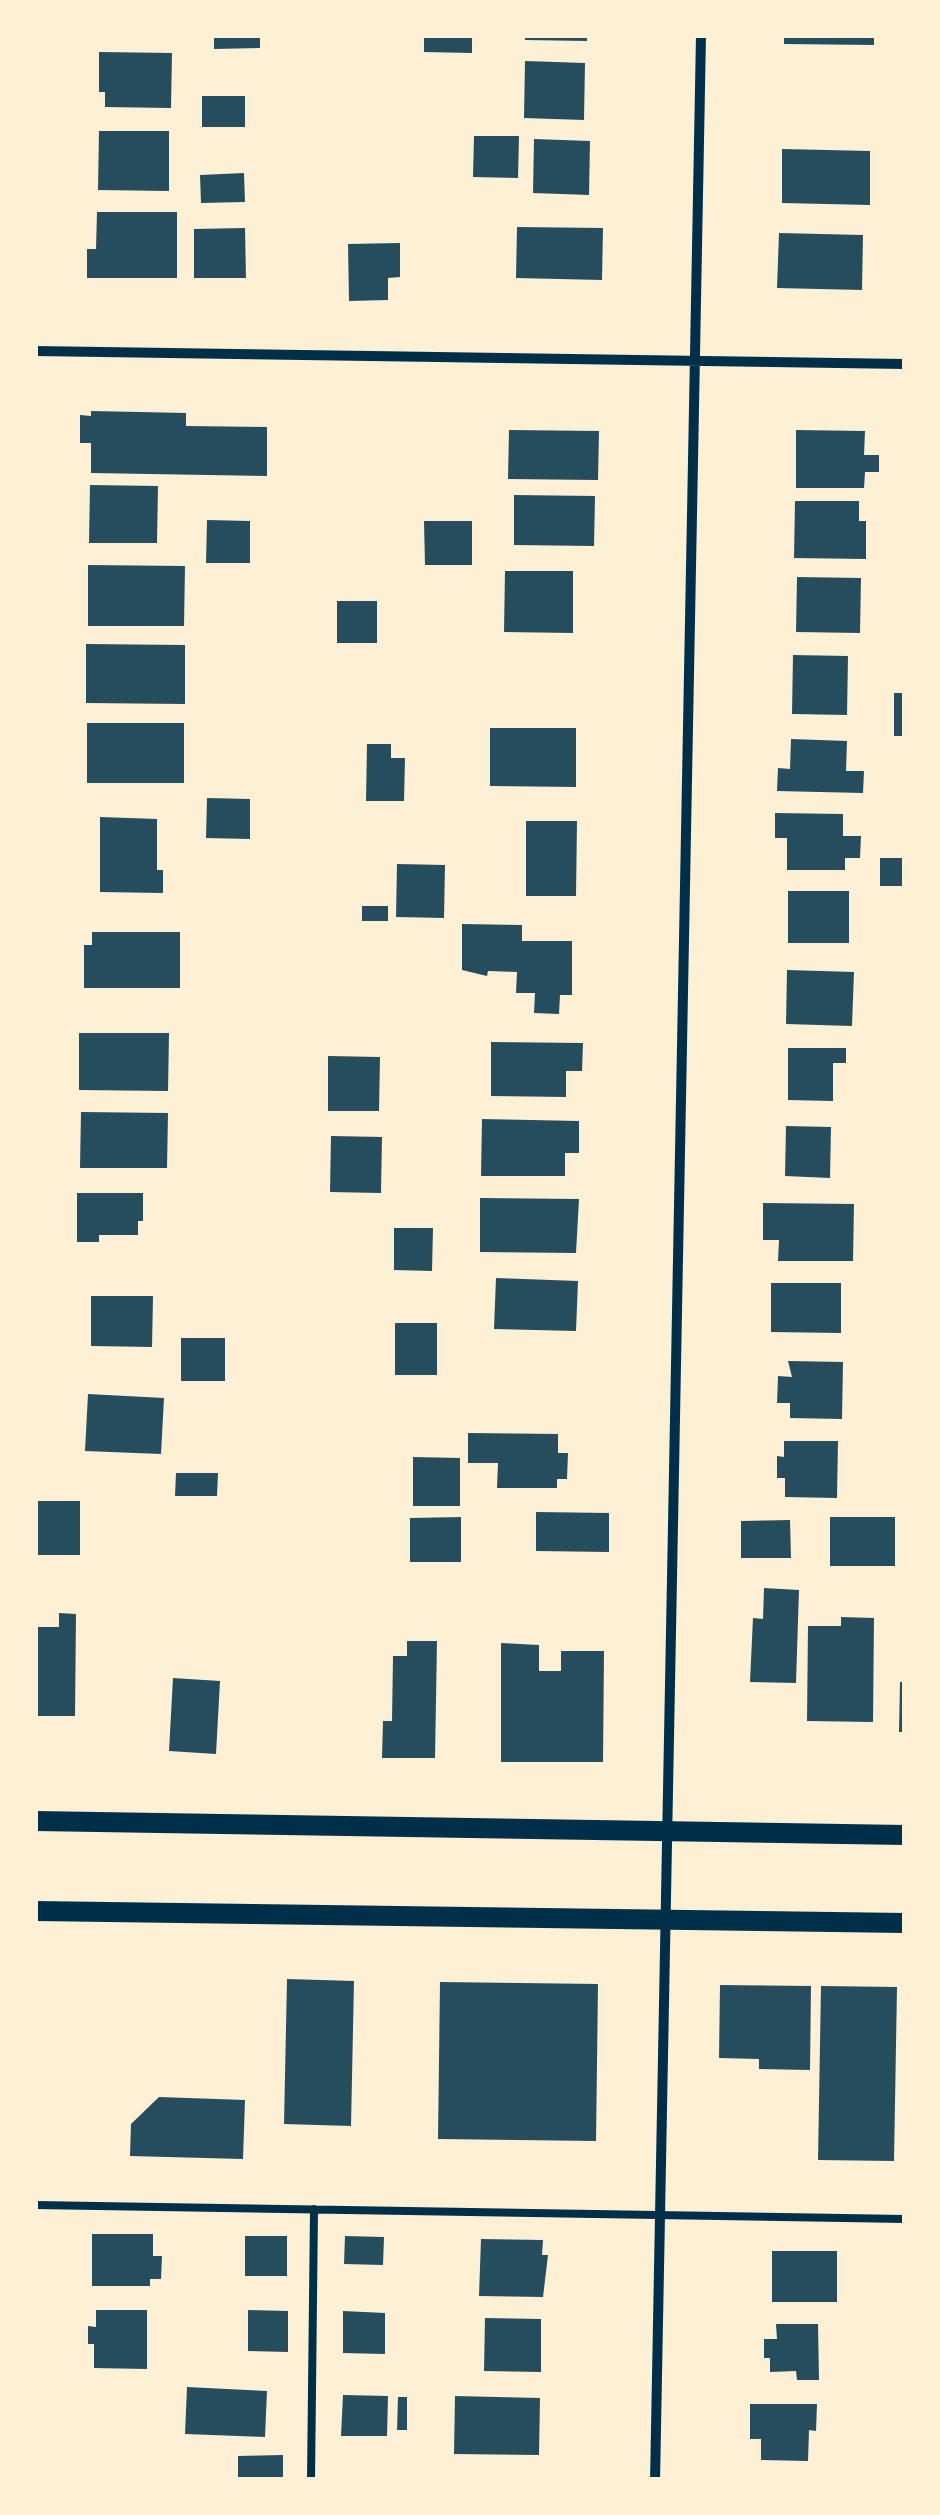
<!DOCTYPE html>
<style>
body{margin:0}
#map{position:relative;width:940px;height:2515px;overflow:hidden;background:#fdf0d5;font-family:Rubik,sans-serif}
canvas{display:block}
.frame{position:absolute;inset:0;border:38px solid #fdf0d5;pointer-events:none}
</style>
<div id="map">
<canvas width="940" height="2515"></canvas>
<div class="frame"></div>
</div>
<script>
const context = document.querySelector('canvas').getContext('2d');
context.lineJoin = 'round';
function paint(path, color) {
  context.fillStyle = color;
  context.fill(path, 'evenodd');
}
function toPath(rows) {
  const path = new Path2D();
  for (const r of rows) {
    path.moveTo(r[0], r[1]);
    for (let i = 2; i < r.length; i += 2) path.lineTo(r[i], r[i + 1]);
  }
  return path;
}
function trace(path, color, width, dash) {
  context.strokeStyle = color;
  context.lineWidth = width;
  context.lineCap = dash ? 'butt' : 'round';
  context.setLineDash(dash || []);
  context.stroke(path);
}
const building = toPath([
 [214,35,260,35,260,48,214,49],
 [424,35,472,35,472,53,424,52],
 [525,35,587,35,587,41,525,40],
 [784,35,874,35,874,45,784,44],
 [99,52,172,53,171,108,105,107,105,92,99,92],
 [525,61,585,63,584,120,524,118],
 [202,96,245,96,245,127,202,127],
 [99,131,169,131,169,191,98,190],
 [474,136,519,136,518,178,473,177],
 [534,139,590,141,589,195,533,193],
 [782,149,870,151,870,205,782,203],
 [244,173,245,202,201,203,200,175],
 [97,212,177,212,177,278,87,278,87,249,96,249],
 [517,227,603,228,602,280,516,278],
 [245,228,246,278,194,278,194,229],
 [779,233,863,235,862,290,777,288],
 [400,243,400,277,388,278,388,300,349,301,348,244],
 [91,411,186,413,186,426,267,427,267,476,91,473,91,443,80,443,80,415,91,416],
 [509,430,599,431,598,480,508,479],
 [796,430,865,431,864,455,879,455,879,472,865,472,864,488,796,488],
 [90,485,158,486,157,543,89,543],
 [514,495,595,496,594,546,514,545],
 [795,501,859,501,859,521,866,521,866,559,794,558],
 [207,520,250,521,250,563,206,563],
 [424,521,472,521,472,565,425,565],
 [88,565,185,566,184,626,88,626],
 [505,571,573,571,573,633,504,632],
 [797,577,861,578,860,633,796,632],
 [337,601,377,601,377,643,337,643],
 [86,644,185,645,185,704,86,703],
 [793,655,848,656,847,715,792,714],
 [894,693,905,693,905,736,894,736],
 [87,723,184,723,184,783,87,783],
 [490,728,576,728,576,787,490,786],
 [791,739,847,741,846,771,864,771,863,793,777,791,778,768,790,769],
 [367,744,391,744,391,758,405,758,404,801,366,801],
 [207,798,250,799,250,839,206,838],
 [775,813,843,814,843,836,861,836,860,858,845,858,845,870,787,870,787,838,775,838],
 [100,817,157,819,157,870,163,870,163,893,100,892],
 [526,821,577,821,576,896,526,896],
 [880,858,905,858,905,886,880,886],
 [397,864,445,865,444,918,396,917],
 [788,891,849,891,849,943,788,943],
 [362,906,388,906,388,921,362,921],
 [462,924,522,925,522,941,572,941,572,995,560,995,559,1014,534,1013,535,993,516,993,517,972,488,971,487,976,462,970],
 [92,932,180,932,180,988,84,988,84,945,92,945],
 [787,970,854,972,852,1026,786,1024],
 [79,1033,169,1033,168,1091,79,1090],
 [491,1042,583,1043,582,1071,566,1071,566,1097,491,1096],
 [788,1048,846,1048,846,1063,833,1063,833,1101,788,1100],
 [328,1056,380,1057,379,1111,328,1111],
 [81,1112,168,1113,167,1168,80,1168],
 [482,1119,579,1121,579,1153,565,1153,565,1176,481,1176],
 [786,1126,831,1127,830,1178,785,1176],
 [331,1136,382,1137,381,1193,330,1192],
 [77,1193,143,1193,143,1221,138,1221,138,1235,99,1235,99,1242,77,1242],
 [480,1198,579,1199,576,1253,480,1252],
 [763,1203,854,1204,853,1261,778,1261,779,1240,763,1240],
 [394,1228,433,1228,432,1271,394,1270],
 [496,1278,578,1281,576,1331,494,1329],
 [771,1283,841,1283,841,1333,771,1332],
 [91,1296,153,1296,152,1347,91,1346],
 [395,1323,437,1323,437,1375,395,1375],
 [181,1338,225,1338,225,1381,181,1381],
 [788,1361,843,1362,842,1419,790,1418,790,1403,777,1403,778,1376,792,1377],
 [88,1394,164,1398,161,1454,85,1451],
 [468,1433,558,1434,558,1453,568,1453,567,1479,557,1479,557,1488,497,1488,498,1463,468,1463],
 [784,1441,838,1441,837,1498,785,1497,785,1478,777,1478,777,1456,784,1457],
 [413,1457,460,1458,460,1506,413,1506],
 [176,1473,218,1473,217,1496,175,1496],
 [37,1501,80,1501,80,1555,37,1555],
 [536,1512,609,1513,609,1552,536,1551],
 [461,1517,461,1562,410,1562,410,1518],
 [830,1517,895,1517,895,1566,830,1566],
 [790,1520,791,1558,741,1558,741,1521],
 [764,1588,799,1590,796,1683,750,1682,753,1618,763,1619],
 [59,1613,76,1614,75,1716,35,1716,35,1627,59,1627],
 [841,1617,874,1618,873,1722,807,1721,808,1626,841,1626],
 [407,1641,437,1641,435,1758,382,1758,383,1721,392,1721,393,1656,407,1656],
 [501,1643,539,1645,539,1671,561,1671,561,1651,604,1651,603,1762,501,1762],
 [173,1678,220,1681,216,1754,169,1751],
 [900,1682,905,1682,905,1732,899,1732],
 [287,1979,354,1981,351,2126,284,2124],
 [440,1982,598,1984,596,2141,438,2139],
 [720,1985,811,1986,810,2070,759,2069,759,2059,719,2058],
 [821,1986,897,1987,894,2161,818,2160],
 [159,2097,245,2100,243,2159,130,2156,131,2124],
 [92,2234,153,2234,153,2256,162,2256,161,2279,150,2279,150,2286,92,2286],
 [245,2236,287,2236,287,2276,245,2276],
 [345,2236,384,2237,383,2265,344,2264],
 [481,2239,543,2240,542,2255,548,2255,543,2297,479,2296],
 [772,2251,837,2251,837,2302,772,2302],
 [96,2310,147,2310,147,2369,94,2368,94,2344,88,2344,88,2326,96,2327],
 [248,2310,288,2311,288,2352,248,2351],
 [343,2311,385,2313,385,2354,343,2353],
 [485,2318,541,2319,541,2372,484,2371],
 [776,2324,818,2324,819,2380,797,2380,796,2371,770,2372,770,2358,764,2358,764,2339,777,2339],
 [187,2387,267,2391,265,2437,185,2434],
 [343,2395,388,2396,387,2436,341,2436],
 [455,2396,540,2398,539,2455,454,2454],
 [398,2397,407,2397,407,2430,397,2430],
 [750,2404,817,2404,816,2431,809,2430,808,2461,761,2460,761,2439,750,2439],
 [283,2455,283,2480,238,2480,238,2456]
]);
const service = toPath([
 [35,2205,905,2219],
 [311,2480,314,2209]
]);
const minor = toPath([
 [35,351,905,364],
 [655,2480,701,35]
]);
const secondary = toPath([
 [35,1821,905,1835],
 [35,1911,905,1923]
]);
paint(building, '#264d5e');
trace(service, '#003049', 8);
trace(minor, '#003049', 10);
trace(secondary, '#003049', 20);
</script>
